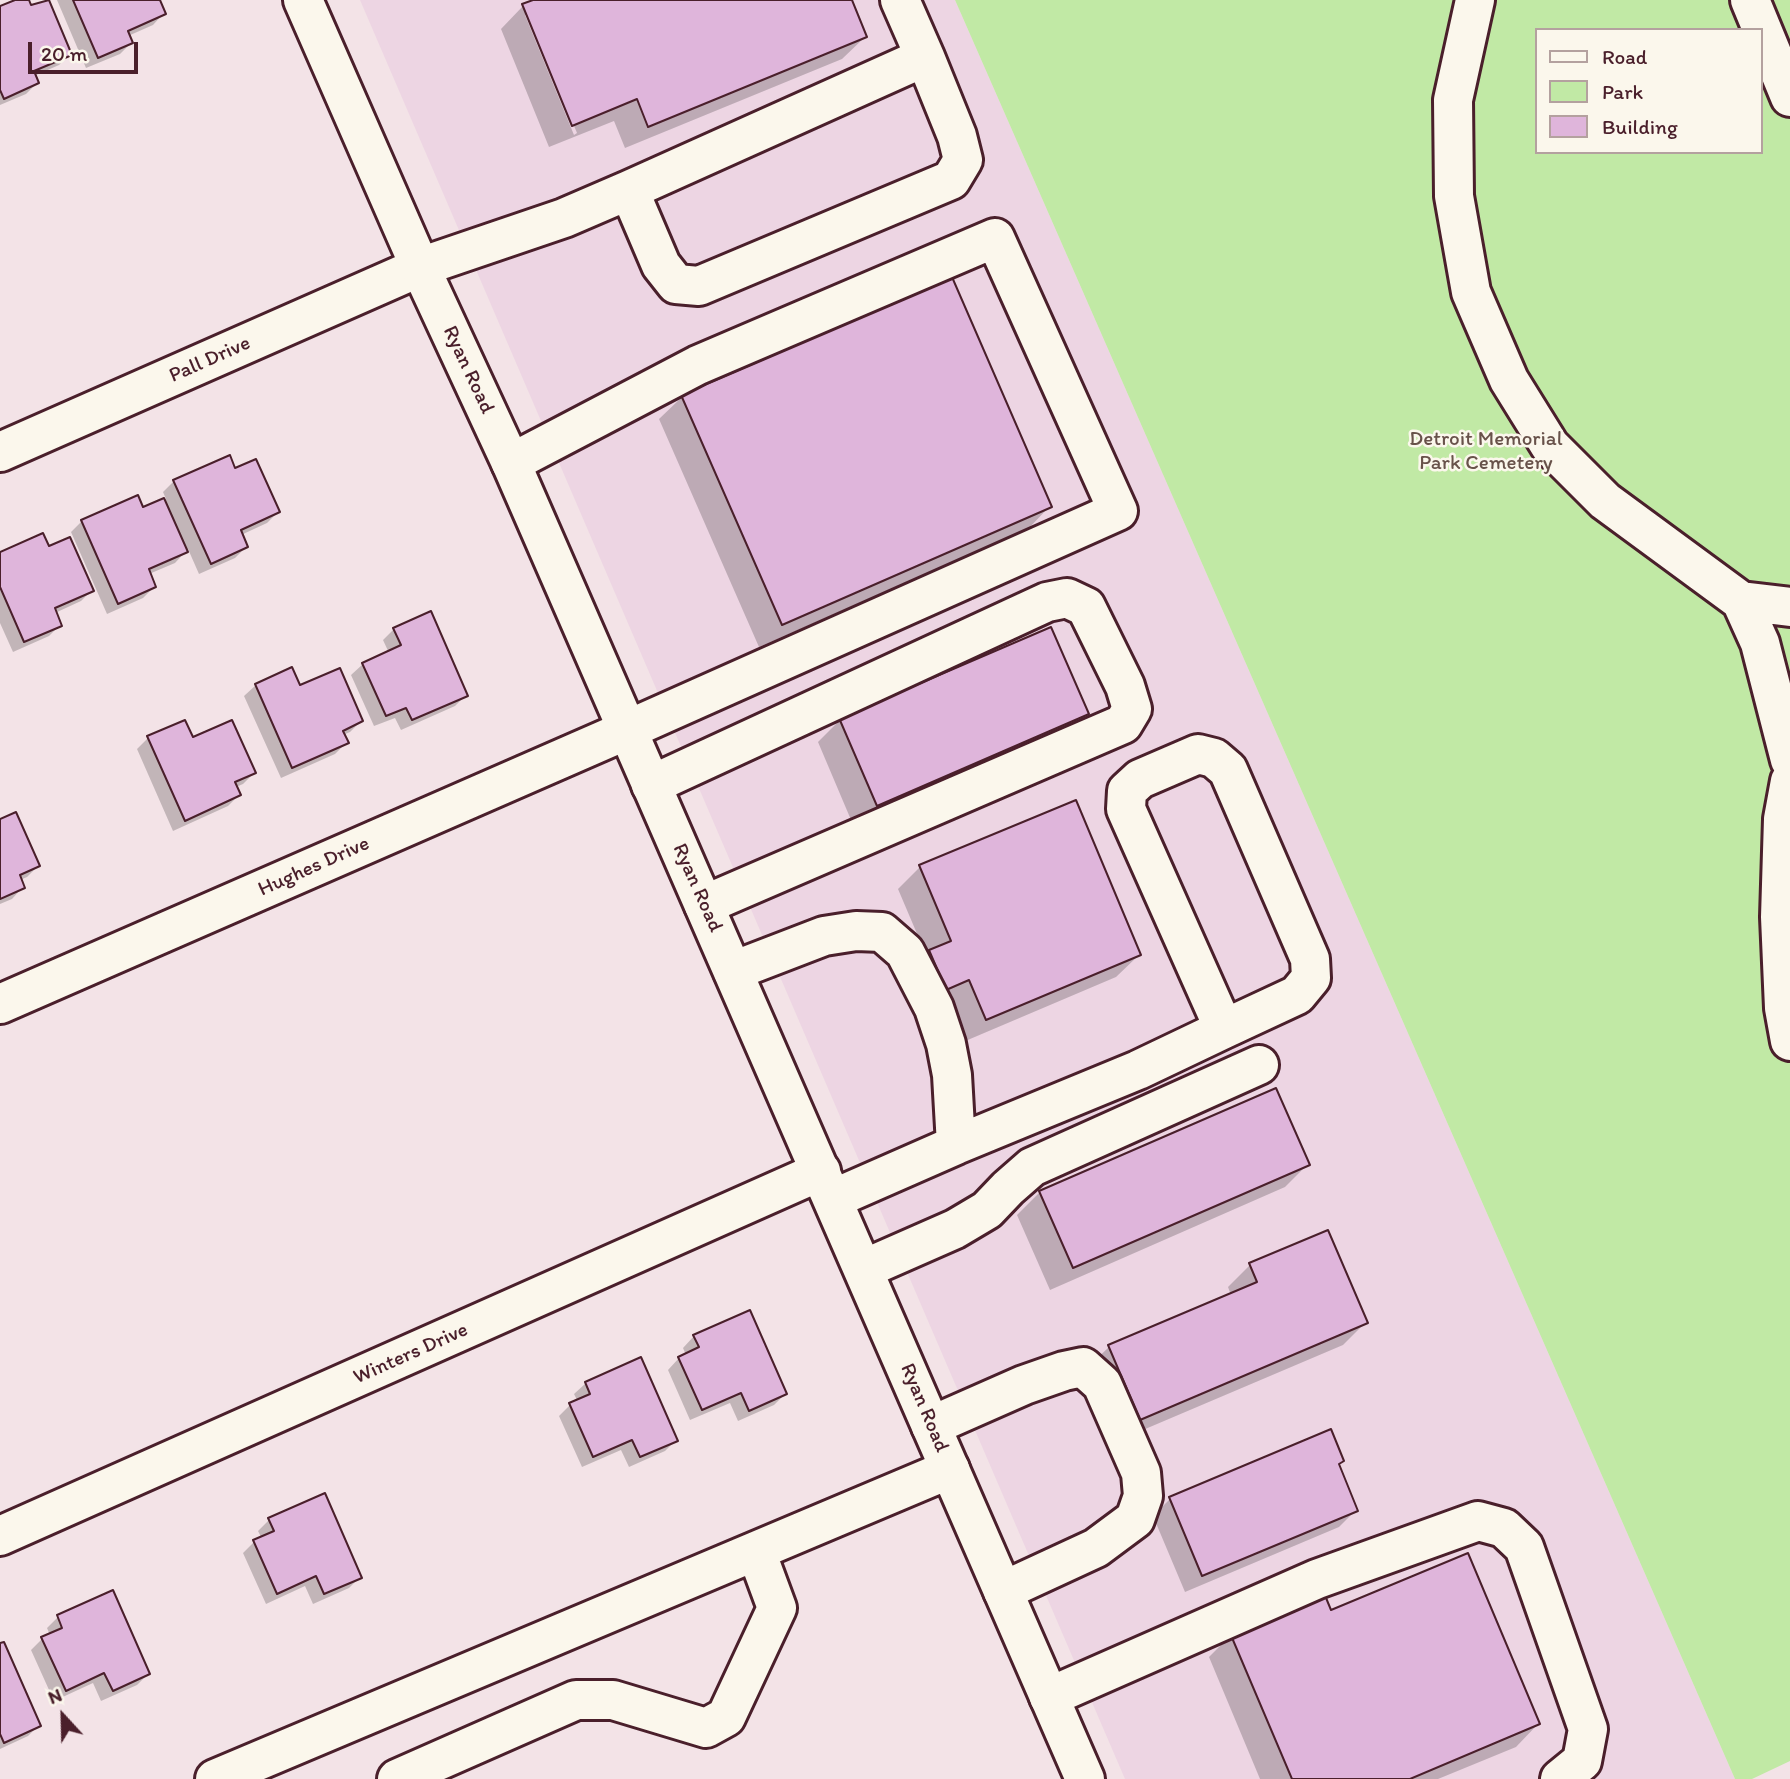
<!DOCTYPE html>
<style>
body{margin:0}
#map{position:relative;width:1790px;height:1779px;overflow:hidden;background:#f3e3e7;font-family:Itim,sans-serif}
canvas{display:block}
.legend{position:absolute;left:1535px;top:28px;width:228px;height:126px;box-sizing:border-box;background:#fbf7ec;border:2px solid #b4a19f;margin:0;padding:9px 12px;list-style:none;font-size:21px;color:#4a1f2b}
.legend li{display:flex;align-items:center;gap:14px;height:35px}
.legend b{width:35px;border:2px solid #b4a19f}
.north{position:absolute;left:28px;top:1681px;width:70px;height:70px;-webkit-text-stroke:5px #fbf7ec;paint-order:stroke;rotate:338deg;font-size:19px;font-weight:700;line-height:28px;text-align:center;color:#4a1f2b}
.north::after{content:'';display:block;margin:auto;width:24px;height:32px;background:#4a1f2b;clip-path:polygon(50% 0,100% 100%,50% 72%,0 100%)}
.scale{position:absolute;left:28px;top:42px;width:110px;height:32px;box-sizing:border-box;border:4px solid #4a1f2b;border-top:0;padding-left:9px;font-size:21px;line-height:24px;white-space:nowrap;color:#4a1f2b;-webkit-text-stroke:5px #fbf7ec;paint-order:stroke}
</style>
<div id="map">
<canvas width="1790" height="1779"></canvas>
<ul class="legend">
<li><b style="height:9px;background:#fbf7ec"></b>Road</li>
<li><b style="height:19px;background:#c1e9a5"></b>Park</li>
<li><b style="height:19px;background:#dfb5db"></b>Building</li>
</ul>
<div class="north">N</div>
<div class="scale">20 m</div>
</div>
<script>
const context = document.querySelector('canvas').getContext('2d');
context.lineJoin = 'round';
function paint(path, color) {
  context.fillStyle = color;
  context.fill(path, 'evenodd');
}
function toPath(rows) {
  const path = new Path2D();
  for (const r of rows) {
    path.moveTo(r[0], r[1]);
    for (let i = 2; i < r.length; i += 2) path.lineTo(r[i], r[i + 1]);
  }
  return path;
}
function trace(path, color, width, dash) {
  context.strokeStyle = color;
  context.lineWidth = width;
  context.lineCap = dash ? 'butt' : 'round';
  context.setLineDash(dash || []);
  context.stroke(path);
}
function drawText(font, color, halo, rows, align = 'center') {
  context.font = font + ' Itim,sans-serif';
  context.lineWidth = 5;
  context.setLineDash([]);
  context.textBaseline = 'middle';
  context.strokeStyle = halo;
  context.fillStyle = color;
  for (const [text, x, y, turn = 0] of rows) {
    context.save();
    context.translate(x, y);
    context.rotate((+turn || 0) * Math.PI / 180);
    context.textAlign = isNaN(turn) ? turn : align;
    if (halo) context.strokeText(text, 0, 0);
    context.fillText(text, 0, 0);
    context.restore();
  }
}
const built = toPath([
 [360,0,955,0,1735,1779,1125,1779]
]);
const green = toPath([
 [955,0,1790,0,1790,1761,1752,1779,1735,1779],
 [1536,30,1760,30,1760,152,1536,152]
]);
const shadow = toPath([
 [19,0,27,0,30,7,47,0,70,54,59,65,34,76,37,83,26,94,0,105,0,8],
 [57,0,158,0,164,13,153,25,128,36,131,43,120,54,86,68],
 [538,0,850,0,865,37,842,59,625,148,614,121,549,147,501,29,523,6],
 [525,15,528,15,577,133,574,135],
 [682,397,1050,506,1028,529,759,647,659,419],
 [234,470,278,512,267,523,241,535,246,547,235,558,199,574,188,549,175,563,149,574,154,587,143,598,107,614,71,532,82,521,142,509,166,499,163,492,174,481],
 [48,548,92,590,81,601,55,613,60,625,49,636,13,652,0,623,0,554],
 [394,629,466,695,455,706,401,730,395,718,374,726,351,675,363,664,389,653,383,640],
 [256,685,299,687,361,721,350,732,343,735,346,743,335,754,281,778,244,696],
 [1087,714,1064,736,854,827,818,742,840,720],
 [148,738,192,740,254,773,243,784,236,787,239,795,228,806,173,831,137,749],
 [0,821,38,866,27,877,20,880,23,887,12,899,0,904],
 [920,867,1139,955,1116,977,963,1042,898,889],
 [1308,1164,1285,1187,1050,1290,1017,1215,1040,1192],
 [1250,1265,1366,1322,1343,1345,1117,1441,1086,1369,1109,1347,1231,1295,1228,1287],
 [694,1336,785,1394,774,1405,738,1421,730,1403,690,1420,668,1370,679,1358,686,1355,683,1348],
 [586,1383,676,1440,665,1451,629,1467,621,1450,582,1467,559,1416,570,1405,578,1402,574,1394],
 [1330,1432,1342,1461,1338,1465,1356,1510,1339,1527,1185,1592,1153,1516,1170,1499],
 [269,1520,360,1577,349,1588,313,1604,305,1586,266,1604,243,1553,254,1542,262,1539,258,1531],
 [1330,1613,1538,1724,1516,1747,1438,1779,1260,1779,1209,1657,1231,1635],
 [58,1617,148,1674,137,1685,101,1701,93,1683,54,1701,31,1650,42,1639,50,1635,47,1628],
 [0,1645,39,1725,28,1736,0,1749]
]);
const building = toPath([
 [15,0,29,0,31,5,49,0,72,55,34,71,39,83,4,99,0,90,0,6,15,0],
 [73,0,160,0,166,14,128,31,133,43,98,58,73,0],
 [533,0,852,0,867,37,648,127,637,99,572,126,522,4,533,0],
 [952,277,1052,507,782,625,681,395,952,277],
 [230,455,235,468,256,459,280,512,241,530,248,547,211,564,173,480,230,455],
 [138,495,143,507,164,498,188,552,149,569,156,587,118,604,81,520,138,495],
 [43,533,49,546,70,537,94,591,55,608,62,626,24,642,0,587,0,552,43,533],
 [431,611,468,696,412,720,406,708,386,716,362,663,401,645,393,628,431,611],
 [1051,627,1089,714,877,806,839,718,1051,627],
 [292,667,300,685,340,668,363,721,343,731,349,743,292,768,255,684,292,667],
 [185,720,193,737,232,720,256,773,235,782,241,795,185,821,147,736,185,720],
 [1076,800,1141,955,986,1020,969,980,946,990,929,950,951,941,919,865,1076,800],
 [16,812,40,866,20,875,25,888,0,899,0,819,16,812],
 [1276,1088,1310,1165,1073,1268,1039,1191,1276,1088],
 [1328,1230,1368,1323,1140,1420,1108,1345,1257,1282,1249,1263,1328,1230],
 [750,1310,787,1394,749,1411,741,1393,702,1410,678,1357,699,1347,693,1335,750,1310],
 [641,1357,678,1441,640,1457,632,1440,593,1457,569,1403,590,1394,585,1382,641,1357],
 [1331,1429,1344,1461,1339,1464,1358,1511,1202,1576,1169,1497,1331,1429],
 [325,1493,362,1578,324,1594,316,1576,277,1594,253,1540,274,1531,268,1518,325,1493],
 [1468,1553,1540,1724,1410,1779,1292,1779,1230,1633,1324,1593,1331,1610,1468,1553],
 [113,1590,150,1674,113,1691,104,1673,66,1691,41,1637,62,1628,57,1615,113,1590],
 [4,1642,41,1726,4,1743,0,1734,0,1643,4,1642]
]);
const minor = toPath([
 [1475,0,1453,100,1454,196,1471,292,1509,380,1550,446,1605,501,1741,601,1790,607],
 [1750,0,1790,97],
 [629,190,661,265,676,284,699,286,951,180,963,160,957,136,925,57],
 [0,452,420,267,564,218,629,190,925,57,900,0],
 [1741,601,1760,643,1790,760],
 [1790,781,1783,819,1780,917,1784,1008,1790,1041],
 [651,785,1047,602,1067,598,1086,607,1125,686,1132,709,1123,724,704,905],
 [733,971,824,936,856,931,882,932,905,952,934,1008,946,1044,952,1075,956,1145,833,1199],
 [0,1004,627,730,1118,511,995,238,698,365,511,463],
 [956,1145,1138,1070,1224,1029,1297,995,1311,978,1310,959,1228,770,1214,758,1198,754,1140,779,1127,791,1126,809,1224,1029],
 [864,1269,955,1229,987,1210,1008,1188,1032,1167,1259,1065],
 [931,1426,1024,1385,1064,1371,1083,1367,1102,1384,1141,1473,1143,1496,1135,1519,1096,1548,1003,1591],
 [0,1536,821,1171],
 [1049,1697,1317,1579,1478,1521,1504,1528,1524,1547,1588,1729,1582,1761,1560,1779],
 [215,1779,950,1469],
 [397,1779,576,1700,613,1700,706,1728,726,1717,777,1608,756,1551]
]);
const major = toPath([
 [303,0,420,267,511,463,1085,1779]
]);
const streetNames = [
 ["Pall Drive",210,360,-24],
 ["Ryan Road",468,370,65],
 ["Hughes Drive",314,867,-24],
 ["Ryan Road",697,888,66],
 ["Winters Drive",411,1354,-24],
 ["Ryan Road",924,1408,67]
];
const parkNames = [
 ["Detroit Memorial",1486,440],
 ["Park Cemetery",1486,464]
];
paint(built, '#edd5e3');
paint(green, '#c1e9a5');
paint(shadow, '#0003');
paint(building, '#dfb5db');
trace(building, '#4a1f2b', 2);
trace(minor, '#4a1f2b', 44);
trace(major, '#4a1f2b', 44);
trace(minor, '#fbf7ec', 38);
trace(major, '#fbf7ec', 38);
drawText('21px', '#4a1f2b', '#fbf7ec', streetNames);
drawText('21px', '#68524a', '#fbf7ec', parkNames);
</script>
